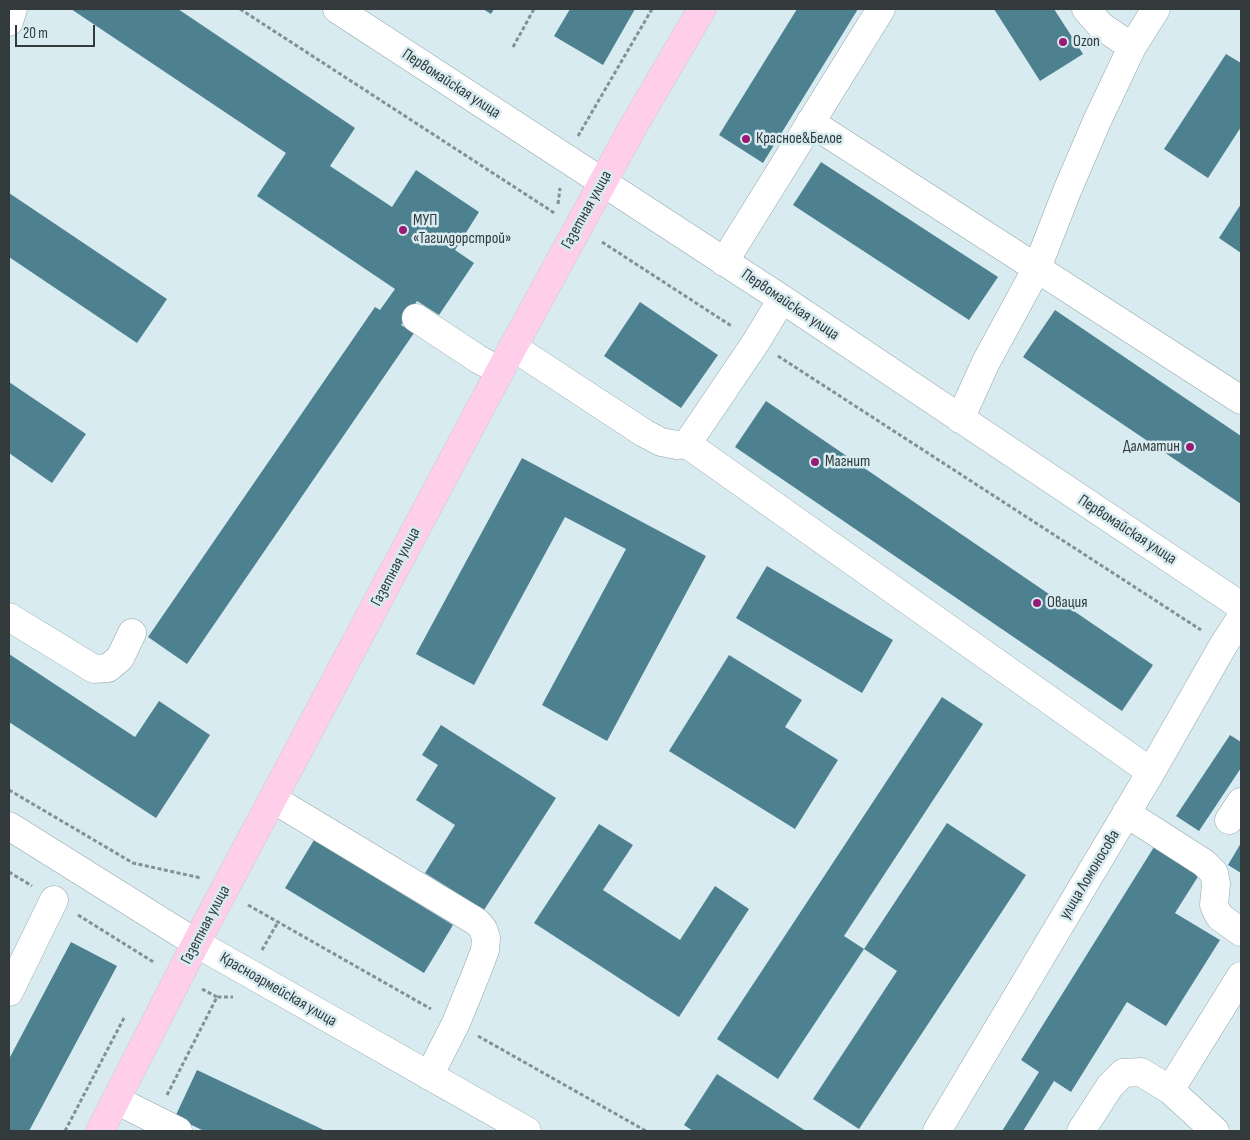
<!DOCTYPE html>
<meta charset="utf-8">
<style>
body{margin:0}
#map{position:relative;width:1250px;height:1140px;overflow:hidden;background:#d7ebf1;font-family:"Sofia Sans Condensed",sans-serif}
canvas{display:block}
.frame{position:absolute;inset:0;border:10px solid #323a3c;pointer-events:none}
.scale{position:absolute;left:15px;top:25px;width:80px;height:22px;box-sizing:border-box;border:2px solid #323a3c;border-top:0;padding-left:6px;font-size:15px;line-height:18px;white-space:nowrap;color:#323a3c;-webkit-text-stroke:4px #d7ebf1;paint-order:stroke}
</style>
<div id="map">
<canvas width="1250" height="1140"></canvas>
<div class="frame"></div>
<div class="scale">20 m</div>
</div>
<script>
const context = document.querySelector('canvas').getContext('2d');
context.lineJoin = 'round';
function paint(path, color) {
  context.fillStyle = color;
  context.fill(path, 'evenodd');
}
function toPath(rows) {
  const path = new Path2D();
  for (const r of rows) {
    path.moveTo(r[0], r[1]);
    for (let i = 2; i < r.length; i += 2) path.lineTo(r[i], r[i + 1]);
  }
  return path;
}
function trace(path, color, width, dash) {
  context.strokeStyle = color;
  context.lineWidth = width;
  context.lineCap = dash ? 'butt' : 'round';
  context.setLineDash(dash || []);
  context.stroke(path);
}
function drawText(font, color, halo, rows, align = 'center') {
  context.font = font + ' "Sofia Sans Condensed",sans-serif';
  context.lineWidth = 5;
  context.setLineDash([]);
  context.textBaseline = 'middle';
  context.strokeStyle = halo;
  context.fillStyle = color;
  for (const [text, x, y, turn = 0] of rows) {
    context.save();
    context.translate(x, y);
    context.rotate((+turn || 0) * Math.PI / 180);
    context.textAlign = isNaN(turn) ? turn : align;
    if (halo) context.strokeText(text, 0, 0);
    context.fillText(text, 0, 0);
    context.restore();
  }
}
const building = toPath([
 [71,9,178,9,355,128,330,166,392,207,416,170,479,212,455,250,474,263,439,315,417,301,401,325,414,333,187,664,148,637,375,307,380,310,395,289,257,196,286,153],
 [483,9,494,9,491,14],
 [570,9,635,9,603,65,554,36],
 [797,9,858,9,763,163,719,135],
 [994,9,1054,9,1083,54,1040,81],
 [1226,54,1241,63,1241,127,1208,178,1164,149],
 [821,162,998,277,969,320,793,205],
 [9,193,167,299,137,343,9,257],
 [1241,204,1241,253,1219,238],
 [640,302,718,355,681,408,604,356],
 [1055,310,1241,436,1241,504,1023,357],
 [9,382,86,434,52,483,9,453],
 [766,401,1153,665,1122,711,735,447],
 [522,458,706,556,607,741,542,705,626,549,565,517,474,685,416,654],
 [767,566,893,640,862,693,736,618],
 [9,654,135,737,159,701,210,735,156,818,9,722],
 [729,655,802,700,785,727,838,760,795,829,669,751],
 [942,697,983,724,844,936,864,949,778,1079,717,1039],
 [441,725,556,798,484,910,425,873,455,825,416,800,438,765,422,755],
 [1230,735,1241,742,1241,768,1199,831,1176,816],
 [947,823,1026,875,859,1129,813,1099,897,971,864,949],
 [599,824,633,845,603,890,680,940,715,886,749,909,679,1017,534,923],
 [314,840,453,925,424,973,285,888],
 [1241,843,1241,873,1228,865],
 [1154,847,1199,875,1175,913,1220,940,1166,1026,1127,1002,1071,1092,1054,1081,1023,1131,1002,1131,1039,1072,1021,1060],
 [71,942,117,966,29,1131,9,1131,9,1059],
 [197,1070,326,1131,204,1131,175,1117],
 [717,1074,806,1131,693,1131,684,1125]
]);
const path = toPath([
 [240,9,556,214],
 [513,47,534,9],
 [578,136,652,9],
 [558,204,560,188],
 [602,242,733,327],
 [778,356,1201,630],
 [9,790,133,863,201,878],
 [9,872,32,886],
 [248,905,431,1009],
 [78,915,155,963],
 [262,950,278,922],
 [202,989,217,997],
 [478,1036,646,1131],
 [167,1095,217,997,233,997],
 [65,1131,125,1016]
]);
const minor = toPath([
 [337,9,782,299,1241,606],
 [1086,9,1101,26,1132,47],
 [9,22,13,9],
 [810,122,1241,400],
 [724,262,881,9],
 [416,318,478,359,500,371],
 [513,347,644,433,661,442,677,445,687,444,756,342,782,299],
 [960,419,986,362,1037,268,1067,191,1097,121,1132,47,1156,9],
 [687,444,1151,772],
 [9,617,94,669,108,668,120,658,132,633],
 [273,799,477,922,483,929,486,938,485,950,478,969,456,1023,429,1076],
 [1126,813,1204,863,1214,873,1216,884,1214,905,1217,912,1220,917,1241,932],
 [1229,820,1241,802],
 [9,826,196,943,527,1131],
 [9,992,54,900],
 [1170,1090,1215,1131],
 [116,1100,178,1131],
 [937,1131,1151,772,1224,644,1241,618],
 [1081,1131,1110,1086,1123,1073,1141,1072,1170,1090,1241,976]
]);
const major = toPath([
 [100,1131,196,943,500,371,634,125,702,9]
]);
const markers = [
 [1063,42,5,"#981c74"],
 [746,139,5,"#981c74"],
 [403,230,5,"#981c74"],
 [1190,447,5,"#981c74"],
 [815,462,5,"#981c74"],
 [1037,603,5,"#981c74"]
];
const poiNames = [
 ["Ozon",1073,42],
 ["Красное&Белое",756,139],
 ["МУП",413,221],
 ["«Тагилдорстрой»",413,239],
 ["Далматин",1180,447,"right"],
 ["Магнит",825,462],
 ["Овация",1047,603]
];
const streetNames = [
 ["Первомайская улица",451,84,33],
 ["Газетная улица",587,210,-61],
 ["Первомайская улица",790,305,34],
 ["Первомайская улица",1127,530,33],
 ["Газетная улица",396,567,-62],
 ["улица Ломоносова",1090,875,-59],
 ["Газетная улица",206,925,-62],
 ["Красноармейская улица",278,990,30]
];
paint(building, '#4e818f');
trace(minor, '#92a5aa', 29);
trace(major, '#cacccc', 29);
trace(path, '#839195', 3, [4, 2.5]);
trace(minor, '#fff', 28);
trace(major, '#feceeb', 28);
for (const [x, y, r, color] of markers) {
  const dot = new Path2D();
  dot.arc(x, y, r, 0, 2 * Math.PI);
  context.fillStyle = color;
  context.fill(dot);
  trace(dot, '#d7ebf1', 2);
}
drawText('16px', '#323a3c', '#d7ebf1', poiNames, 'left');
drawText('16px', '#323a3c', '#d7ebf1', streetNames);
</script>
